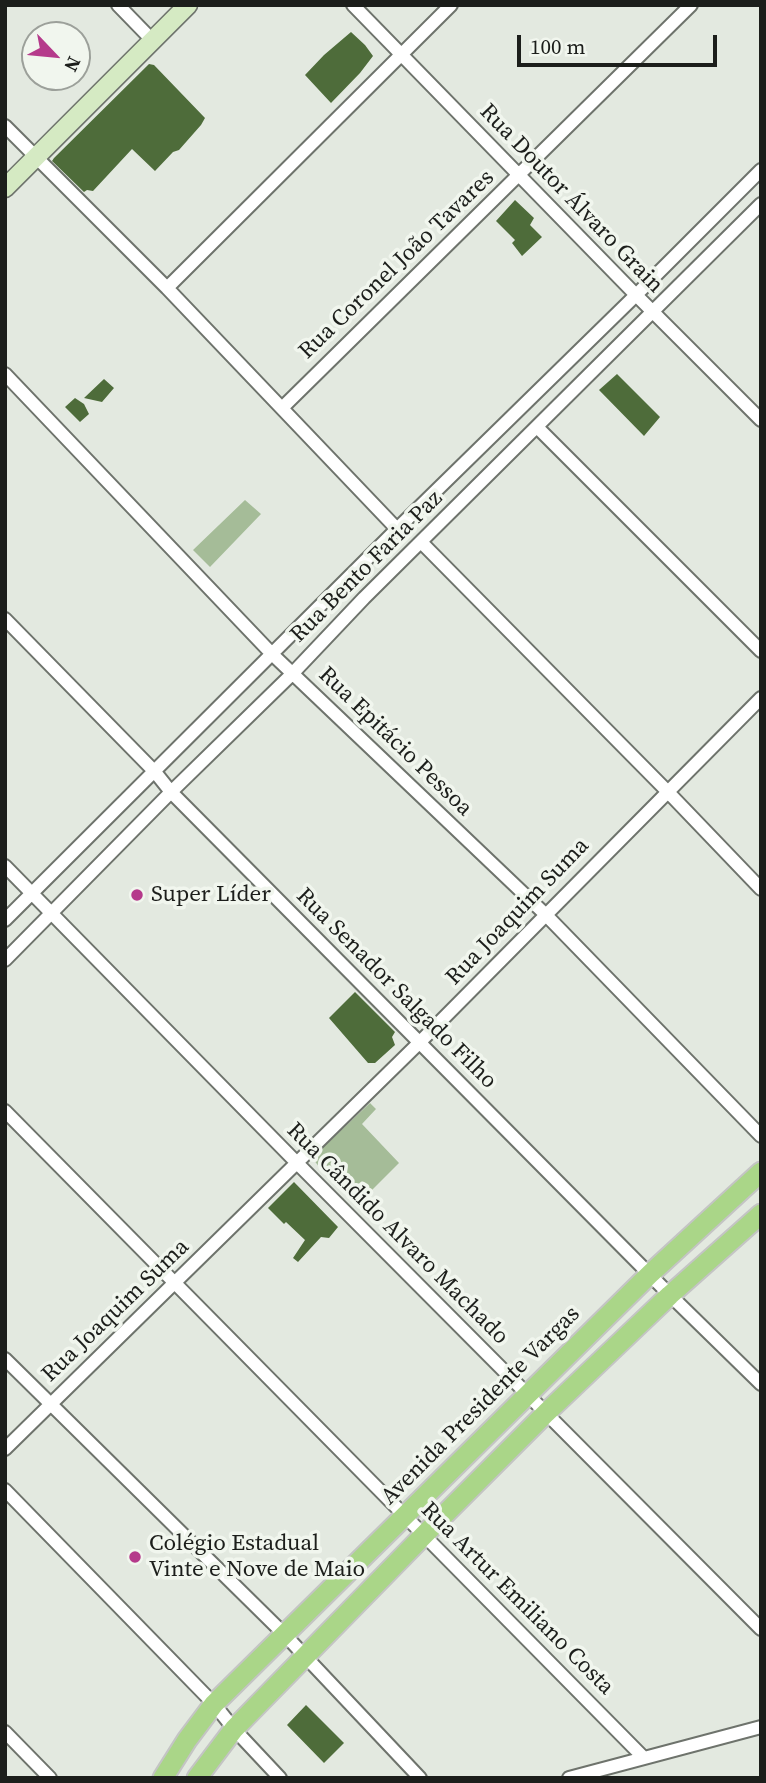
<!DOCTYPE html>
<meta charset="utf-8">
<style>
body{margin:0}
#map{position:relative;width:766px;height:1783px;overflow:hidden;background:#e3e9e0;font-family:"Source Serif 4",serif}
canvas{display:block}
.frame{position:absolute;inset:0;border:7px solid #1c1e1b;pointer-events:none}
.north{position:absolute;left:21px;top:21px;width:70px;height:70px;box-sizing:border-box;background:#f1f6ee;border:2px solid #9ca09a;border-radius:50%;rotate:116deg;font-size:19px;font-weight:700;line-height:28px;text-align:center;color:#1c1e1b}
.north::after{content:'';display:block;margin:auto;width:24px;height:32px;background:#b53a8b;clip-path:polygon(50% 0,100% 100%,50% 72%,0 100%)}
.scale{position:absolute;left:517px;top:35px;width:200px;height:32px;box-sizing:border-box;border:4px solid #1c1e1b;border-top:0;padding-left:9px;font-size:21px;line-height:24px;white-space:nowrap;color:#1c1e1b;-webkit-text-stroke:5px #f1f6ee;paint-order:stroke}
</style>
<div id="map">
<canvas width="766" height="1783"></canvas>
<div class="frame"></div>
<div class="north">N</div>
<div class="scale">100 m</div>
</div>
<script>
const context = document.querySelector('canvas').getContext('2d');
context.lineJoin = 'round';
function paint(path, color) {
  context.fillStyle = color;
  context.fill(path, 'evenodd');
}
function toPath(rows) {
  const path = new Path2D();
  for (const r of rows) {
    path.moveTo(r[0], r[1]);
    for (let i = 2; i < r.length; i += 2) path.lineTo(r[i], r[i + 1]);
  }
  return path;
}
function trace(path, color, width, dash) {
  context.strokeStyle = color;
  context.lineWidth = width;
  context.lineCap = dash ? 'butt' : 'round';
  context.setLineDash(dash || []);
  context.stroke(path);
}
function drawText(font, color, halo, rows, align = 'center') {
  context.font = font + ' "Source Serif 4",serif';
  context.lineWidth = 7;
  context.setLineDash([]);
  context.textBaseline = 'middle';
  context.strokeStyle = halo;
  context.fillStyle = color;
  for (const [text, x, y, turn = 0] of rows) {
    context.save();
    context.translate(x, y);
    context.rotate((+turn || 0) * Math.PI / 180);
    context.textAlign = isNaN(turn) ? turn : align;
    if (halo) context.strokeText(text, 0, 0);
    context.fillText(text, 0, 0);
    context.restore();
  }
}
const green = toPath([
 [245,500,261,514,210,567,193,550],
 [370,1103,376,1109,362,1124,399,1163,357,1205,319,1167,314,1160,315,1155]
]);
const building = toPath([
 [351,32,365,45,373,56,360,73,331,103,305,75,324,55],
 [149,64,154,65,205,118,201,125,179,150,173,152,155,171,132,149,93,191,87,190,84,192,52,161,54,158],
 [515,200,534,218,530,225,542,237,522,256,512,243,515,240,496,221],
 [617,374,660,417,644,436,599,390],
 [104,379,114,388,102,402,84,398],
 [75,398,84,404,89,414,80,422,65,407],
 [355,992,395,1032,392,1037,395,1045,375,1063,368,1063,329,1018],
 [294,1182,338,1227,329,1238,321,1237,298,1262,293,1258,305,1240,286,1222,284,1224,268,1208],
 [306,1705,344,1743,324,1763,287,1725]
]);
const street = toPath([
 [118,5,153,41],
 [353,5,636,295,761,420],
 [5,126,167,288,397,529],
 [167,288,451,5],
 [5,374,272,654,545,914,761,1136],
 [282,408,691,5],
 [537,427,761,651],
 [421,542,667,791,761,889],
 [5,619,155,772,171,792,670,1295,761,1384],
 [5,866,297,1163,761,1629],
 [5,920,397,529,636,295,761,170],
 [5,960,171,792,292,674,364,598,761,204],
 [5,1111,644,1758],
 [5,1359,285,1635,420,1778],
 [5,1449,419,1043,761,698],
 [5,1490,214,1704,234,1729,280,1778],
 [5,1732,50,1778],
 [569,1778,761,1727]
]);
const secondary = toPath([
 [5,188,188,5]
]);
const primary = toPath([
 [163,1778,187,1740,214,1704,650,1274,761,1172],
 [197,1778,234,1729,425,1534,546,1413,670,1295,761,1214]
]);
const markers = [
 [137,895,7,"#b53a8b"],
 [135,1557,7,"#b53a8b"]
];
const streetNames = [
 ["Rua Doutor Álvaro Grain",571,199,46],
 ["Rua Coronel João Tavares",397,265,-44],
 ["Rua Bento Faria Paz",367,567,-45],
 ["Rua Epitácio Pessoa",395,742,44],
 ["Rua Joaquim Suma",518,912,-46],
 ["Rua Senador Salgado Filho",396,989,45],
 ["Rua Cândido Alvaro Machado",397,1234,45],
 ["Rua Joaquim Suma",116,1311,-44],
 ["Avenida Presidente Vargas",481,1406,-45],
 ["Rua Artur Emiliano Costa",517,1599,45]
];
const poiNames = [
 ["Super Líder",151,895],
 ["Colégio Estadual",149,1544],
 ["Vinte e Nove de Maio",149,1570]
];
paint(green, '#a5bc98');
paint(building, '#4e6c3a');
trace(street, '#6e736c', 16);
trace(secondary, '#6e736c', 21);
trace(primary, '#c4c4c4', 23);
trace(street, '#fff', 12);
trace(secondary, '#d5eac3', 18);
trace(primary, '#aad688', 19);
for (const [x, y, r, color] of markers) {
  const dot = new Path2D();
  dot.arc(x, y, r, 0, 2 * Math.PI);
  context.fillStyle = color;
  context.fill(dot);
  trace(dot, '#f1f6ee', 2.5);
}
drawText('23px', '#1c1e1b', '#f1f6ee', streetNames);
drawText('23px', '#1c1e1b', '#f1f6ee', poiNames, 'left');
</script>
